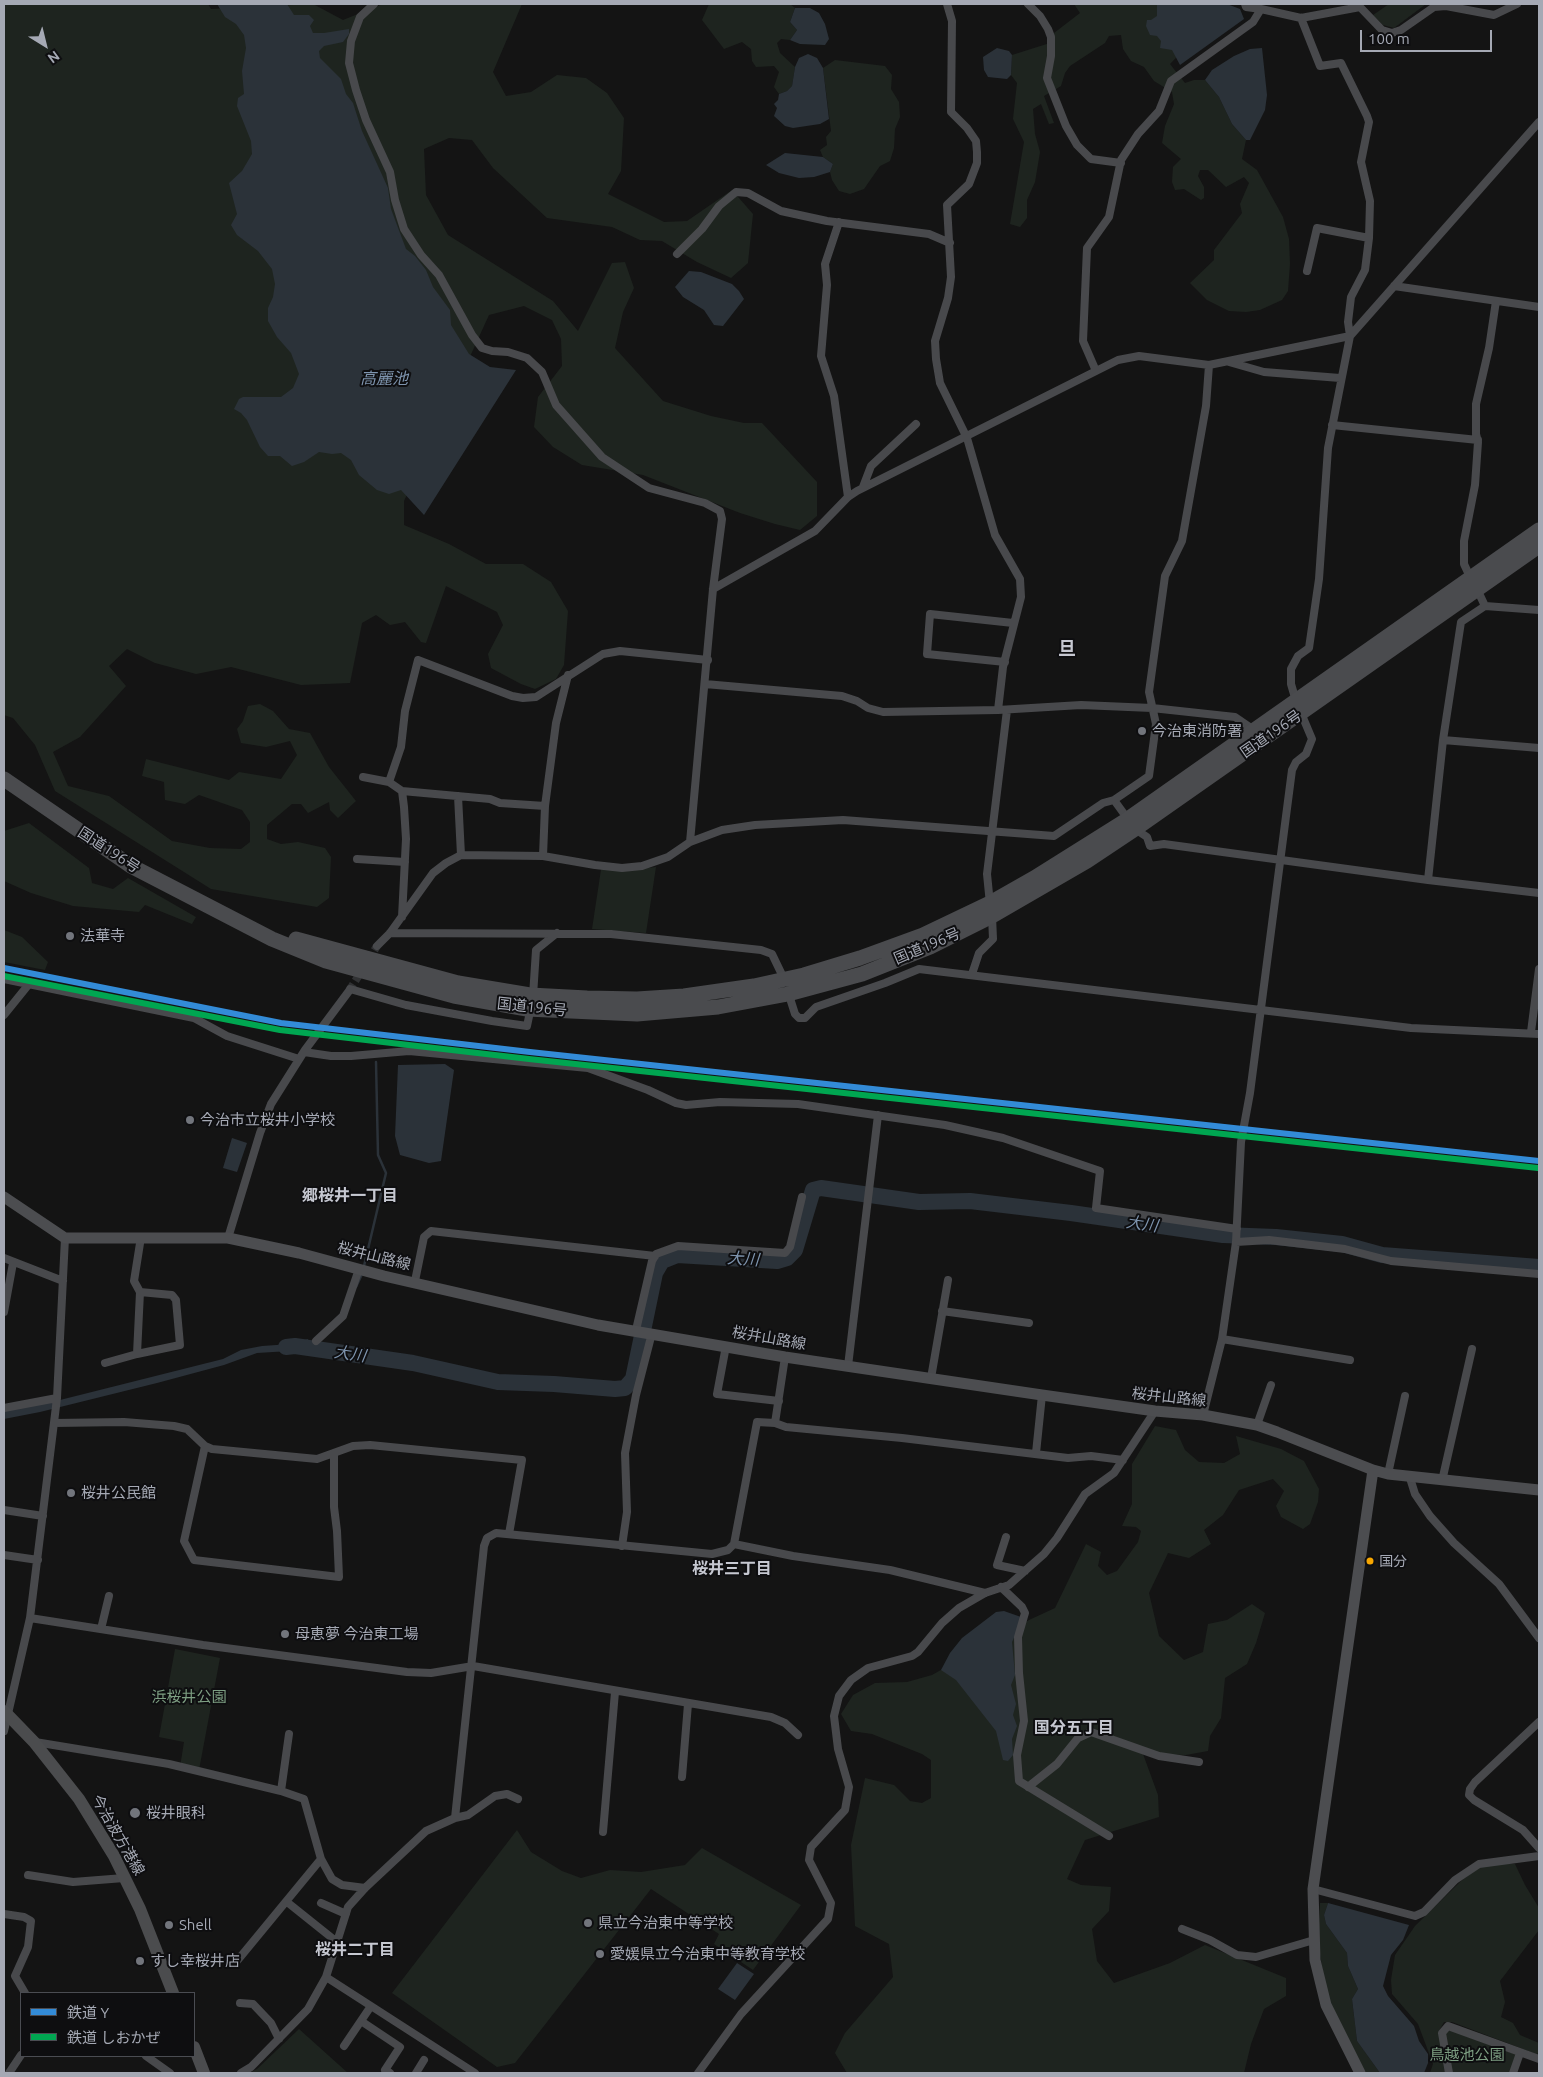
<!DOCTYPE html>
<meta charset="utf-8">
<style>
body{margin:0}
#map{position:relative;width:1543px;height:2077px;overflow:hidden;background:#141414;font-family:Ubuntu,"Noto Sans JP",sans-serif}
canvas{display:block}
.frame{position:absolute;inset:0;border:5px solid #a5a9b4;pointer-events:none}
.legend{position:absolute;left:20px;top:1992px;width:175px;height:65px;box-sizing:border-box;background:#0e0e10;border:1px solid #4a4c52;margin:0;padding:6px 9px;list-style:none;font-size:15px;color:#a5a9b4}
.legend li{display:flex;align-items:center;gap:10px;height:25px}
.legend b{width:25px;border:1px solid #4a4c52}
.north{position:absolute;left:20px;top:20px;width:50px;height:50px;-webkit-text-stroke:4px #0e0e10;paint-order:stroke;rotate:144deg;font-size:14px;font-weight:700;line-height:20px;text-align:center;color:#a5a9b4}
.north::after{content:'';display:block;margin:auto;width:18px;height:22px;background:#a5a9b4;clip-path:polygon(50% 0,100% 100%,50% 72%,0 100%)}
.scale{position:absolute;left:1360px;top:30px;width:132px;height:22px;box-sizing:border-box;border:2px solid #a5a9b4;border-top:0;padding-left:6px;font-size:15px;line-height:18px;white-space:nowrap;color:#a5a9b4;-webkit-text-stroke:4px #0e0e10;paint-order:stroke}
</style>
<div id="map">
<canvas width="1543" height="2077"></canvas>
<div class="frame"></div>
<ul class="legend">
<li><b style="height:6px;background:#338bd7"></b>鉄道 Y</li>
<li><b style="height:6px;background:#00a651"></b>鉄道 しおかぜ</li>
</ul>
<div class="north">N</div>
<div class="scale">100 m</div>
</div>
<script>
const context = document.querySelector('canvas').getContext('2d');
context.lineJoin = 'round';
function paint(path, color) {
  context.fillStyle = color;
  context.fill(path, 'evenodd');
}
function toPath(rows) {
  const path = new Path2D();
  for (const r of rows) {
    path.moveTo(r[0], r[1]);
    for (let i = 2; i < r.length; i += 2) path.lineTo(r[i], r[i + 1]);
  }
  return path;
}
function trace(path, color, width, dash) {
  context.strokeStyle = color;
  context.lineWidth = width;
  context.lineCap = dash ? 'butt' : 'round';
  context.setLineDash(dash || []);
  context.stroke(path);
}
function drawText(font, color, halo, rows, align = 'center') {
  context.font = font + ' Ubuntu,"Noto Sans JP",sans-serif';
  context.lineWidth = 4;
  context.setLineDash([]);
  context.textBaseline = 'middle';
  context.strokeStyle = halo;
  context.fillStyle = color;
  for (const [text, x, y, turn = 0] of rows) {
    context.save();
    context.translate(x, y);
    context.rotate((+turn || 0) * Math.PI / 180);
    context.textAlign = isNaN(turn) ? turn : align;
    if (halo) context.strokeText(text, 0, 0);
    context.fillText(text, 0, 0);
    context.restore();
  }
}
const green = toPath([
 [4,4,208,4,211,9,313,4,343,20,383,4,522,4,493,72,506,96,531,92,557,75,586,78,607,93,624,118,621,171,608,194,664,222,687,221,732,190,753,214,748,263,731,278,697,262,662,241,640,240,612,227,547,218,493,168,472,140,449,138,424,149,426,195,448,235,553,301,578,331,612,263,625,262,634,288,623,312,615,348,663,401,711,416,744,423,762,423,817,482,817,516,800,530,775,524,740,513,643,475,582,465,553,447,534,427,538,397,562,366,561,339,552,320,524,306,489,315,404,501,404,525,449,544,486,564,523,564,551,582,568,611,564,665,556,679,535,689,521,684,491,668,488,654,503,625,497,612,446,586,426,643,421,642,405,622,390,625,376,615,362,623,350,683,301,685,231,667,196,674,155,663,127,649,109,666,126,686,80,737,53,752,68,786,109,796,172,841,210,848,241,849,250,842,250,822,242,810,199,795,185,804,165,800,164,782,142,776,146,759,229,780,239,772,281,779,297,755,290,741,266,747,241,743,237,729,243,721,248,706,260,704,273,711,289,729,310,733,329,767,356,801,338,818,330,810,329,802,308,813,301,804,292,804,267,825,267,839,281,844,298,842,325,848,331,857,329,898,317,907,211,889,55,791,35,745,13,718,4,715],
 [709,4,790,4,795,8,790,22,797,30,790,40,781,39,777,43,780,53,795,67,792,86,787,91,779,94,774,87,779,72,774,66,756,67,752,61,751,49,742,42,724,49,702,20],
 [1074,4,1229,4,1170,64,1185,83,1194,80,1205,80,1219,97,1232,124,1246,140,1242,159,1257,170,1283,217,1289,239,1290,264,1288,291,1282,300,1260,310,1246,312,1229,311,1207,300,1190,283,1214,260,1214,250,1242,213,1240,204,1249,183,1244,177,1226,187,1208,170,1200,170,1198,176,1204,187,1204,198,1201,200,1184,189,1175,190,1172,182,1173,167,1181,159,1162,143,1165,126,1174,104,1172,92,1154,81,1144,67,1131,61,1123,49,1121,35,1109,36,1105,43,1070,66,1065,73,1061,86,1044,96,1054,123,1049,124,1041,104,1033,109,1035,134,1040,152,1035,182,1027,200,1027,218,1020,227,1010,224,1024,142,1013,119,1017,83,1011,75,1012,55,1053,42,1054,33,1080,13],
 [1389,4,1426,4,1394,28,1383,25,1373,15],
 [835,60,885,66,892,75,891,89,899,102,900,117,895,129,894,148,890,161,880,166,864,189,850,194,839,191,832,180,830,172,833,164,823,157,820,150,827,145,826,137,831,131,823,68],
 [29,823,89,868,92,883,113,889,128,878,196,917,192,924,145,905,139,912,73,906,31,893,4,881,4,831],
 [602,863,639,869,656,867,646,933,592,929],
 [4,930,22,937,48,962,45,970,4,962],
 [1155,1426,1176,1430,1185,1450,1199,1462,1224,1463,1240,1454,1236,1436,1281,1449,1304,1461,1319,1489,1318,1502,1310,1524,1303,1529,1281,1517,1276,1506,1284,1491,1273,1479,1239,1490,1223,1515,1204,1530,1211,1544,1189,1558,1168,1553,1149,1593,1159,1636,1184,1660,1203,1652,1208,1624,1227,1620,1252,1604,1265,1613,1256,1643,1247,1664,1225,1678,1221,1718,1210,1736,1208,1751,1186,1755,1143,1754,1158,1795,1159,1817,1085,1840,1067,1879,1081,1885,1111,1887,1109,1911,1092,1929,1097,1961,1114,1983,1170,1963,1205,1945,1286,1978,1286,1996,1264,2009,1251,2044,1244,2073,847,2073,835,2053,845,2033,893,1977,889,1944,855,1926,851,1845,865,1778,894,1785,910,1801,922,1803,931,1798,931,1760,922,1754,872,1734,851,1731,841,1714,853,1695,875,1683,907,1682,932,1675,1029,1620,1055,1608,1086,1544,1101,1552,1098,1566,1107,1575,1117,1571,1138,1542,1141,1531,1136,1527,1122,1526,1132,1504,1132,1464],
 [175,1649,220,1658,199,1770,180,1767,184,1742,159,1737],
 [517,1830,531,1852,562,1871,581,1878,610,1870,641,1872,685,1865,702,1848,801,1905,753,1970,714,1944,719,1934,651,1889,515,2063,497,2067,392,1993],
 [1490,1864,1515,1864,1525,1885,1539,1908,1539,1930,1500,1981,1505,2002,1501,2017,1513,2023,1520,2035,1539,2043,1539,2053,1536,2054,1452,2022,1444,2022,1439,2031,1446,2073,1430,2073,1433,2064,1418,2024,1392,1994,1391,1980,1395,1955,1415,1926,1461,1881,1479,1867],
 [1320,1903,1328,1903,1324,1915,1326,1924,1347,1953,1348,1966,1358,1989,1352,1999,1357,2041,1380,2073,1362,2073,1328,2001,1318,1943],
 [299,2029,348,2073,249,2073,257,2069],
 [1450,2030,1517,2055,1511,2073,1452,2073,1445,2034]
]);
const water = toPath([
 [217,4,287,4,294,15,309,15,314,20,310,26,313,33,324,33,349,29,349,34,343,42,324,46,319,51,320,58,341,79,346,94,353,103,362,131,388,188,391,209,406,249,415,256,426,270,433,287,450,310,451,325,469,354,490,367,516,370,424,515,401,490,389,494,377,490,359,475,351,460,341,453,332,454,319,452,304,462,292,466,280,456,268,456,260,447,247,420,241,413,234,409,239,399,243,397,281,397,293,388,299,374,291,353,277,337,268,321,268,308,273,297,275,284,272,269,258,251,237,235,231,225,237,214,229,183,242,171,252,154,251,141,237,106,238,98,244,94,242,71,246,48,244,35,236,24,225,17],
 [1157,4,1227,4,1240,9,1244,19,1180,65,1172,50,1160,48,1161,41,1157,36,1150,35,1146,26,1147,20,1151,20,1157,16],
 [795,8,810,8,819,13,825,24,829,39,825,45,800,44,790,40,797,30,790,22],
 [997,48,1009,51,1012,55,1011,75,1007,79,988,77,984,70,983,57],
 [1262,48,1267,95,1265,110,1250,140,1246,140,1232,124,1219,97,1205,80,1212,70,1234,56,1250,49],
 [808,54,817,58,823,68,829,119,820,124,793,128,785,126,774,116,777,108,774,104,778,100,779,94,787,91,792,86,795,67,799,58],
 [785,153,823,157,833,164,830,172,814,177,799,178,779,173,766,165],
 [689,271,701,272,732,284,739,291,744,299,723,326,714,325,704,310,683,297,675,287],
 [445,1064,454,1070,441,1161,429,1163,400,1155,395,1136,398,1065],
 [232,1138,247,1143,237,1172,223,1168],
 [308,1339,309,1345,306,1350,257,1353,224,1365,157,1383,40,1412,4,1419,4,1411,60,1400,223,1359,241,1350,262,1346,291,1344],
 [1004,1611,1021,1617,1020,1625,1012,1642,1015,1675,1011,1685,1016,1704,1013,1715,1017,1726,1012,1739,1013,1755,1008,1761,1003,1760,996,1731,956,1680,941,1670,950,1653,962,1638,996,1612],
 [1328,1903,1409,1925,1403,1940,1391,1955,1383,1986,1388,1996,1414,2026,1419,2041,1428,2054,1428,2063,1424,2073,1380,2073,1357,2041,1352,1999,1358,1989,1348,1966,1347,1953,1326,1924,1324,1915],
 [737,1963,754,1974,735,2000,718,1989]
]);
const stream = toPath([
 [364,1266,386,1173,378,1155,376,1062],
 [356,1287,362,1274]
]);
const river = toPath([
 [286,1347,295,1346,413,1363,498,1382,554,1384,615,1389,625,1388,633,1379,655,1273,662,1261,677,1255,777,1261,787,1258,795,1250,813,1190,821,1188,919,1202,970,1201,1071,1213,1223,1235,1276,1237,1342,1244,1382,1255,1539,1267]
]);
const streetTunnel = toPath([
 [349,991,377,946]
]);
const street = toPath([
 [374,4,360,17,351,41,349,63,356,90,366,120,390,172,395,200,404,229,421,255,439,275,472,335,482,348,492,351,508,352,527,358,542,372,556,405,602,457,649,488,705,503,720,511,722,519,713,589,690,842],
 [947,4,952,21,951,112,967,128,976,141,977,152,977,163,969,184,947,205,951,277,948,298,935,341,936,359,940,383,967,438,995,535,1020,579,1021,597,1003,667,998,710],
 [1028,4,1040,16,1048,29,1051,37,1051,56,1047,78,1066,126,1077,145,1091,159,1121,163],
 [1245,4,1246,7,1261,9],
 [839,222,825,264,827,285,821,356,834,396,848,497],
 [677,254,702,229,719,206,736,192,748,193,781,211,827,221,929,234,950,243],
 [1307,271,1317,228,1369,238],
 [1394,286,1539,307],
 [1229,362,1264,372,1340,378],
 [1209,365,1206,406,1182,541,1165,576,1149,692,1156,724,1149,776,1114,800,1135,829,1147,837,1150,846,1164,844,1428,880,1539,893],
 [1096,371,1083,341,1087,248,1109,217,1121,160,1138,134,1159,111,1171,81,1253,22,1261,9,1301,18,1360,7,1382,30,1392,33,1401,30,1434,7,1446,6,1494,15,1517,4],
 [1332,425,1478,440],
 [863,487,871,466,916,424],
 [1471,579,1464,564,1464,541,1475,485,1478,442,1476,434,1476,404,1489,348,1496,301],
 [713,589,815,531,848,497,857,491,1118,360,1139,356,1209,365,1350,336,1539,122],
 [1485,606,1539,610],
 [1005,662,927,654,930,614,1013,623],
 [705,684,842,696,857,701,868,708,883,712,998,710,1081,705,1152,708,1235,717,1254,730],
 [1443,740,1539,748],
 [363,777,389,782],
 [402,791,490,799,500,803,545,806,543,856],
 [458,796,461,855],
 [545,806,556,723,568,675],
 [357,859,405,862],
 [1428,880,1443,740,1461,622,1485,606,1477,589],
 [990,904,987,874,1007,710],
 [402,917,406,839,404,807,402,791,389,782,401,747,405,711,418,660,512,696,523,698,536,697,603,654,620,651,708,660],
 [390,933,611,934,761,950,772,954,785,981],
 [377,946,390,933,433,873,446,863,461,855,543,856,595,865,622,868,642,866,668,857,690,842,722,830,755,825,843,820,1054,836,1103,803,1114,800],
 [972,974,979,953,993,939,992,916],
 [4,979,194,1018,227,1036,299,1059],
 [350,989,406,1005,492,1021,527,1026,531,1007],
 [788,992,795,1014,799,1018,805,1018,816,1007,885,983,919,969,1411,1028,1539,1034],
 [533,996,536,950,557,933],
 [4,1015,29,984],
 [1531,1032,1539,969],
 [304,1052,331,1056,351,1056,409,1051,588,1068,648,1090,676,1103,686,1105,720,1102,798,1104,945,1125,1003,1138,1100,1171,1096,1208,1237,1229],
 [228,1238,260,1133,271,1104,305,1050,349,991],
 [1236,1242,1269,1240,1345,1249,1391,1261,1539,1274],
 [4,1258,63,1281],
 [415,1281,424,1237,431,1231,655,1256],
 [140,1292,137,1354,180,1345,176,1300,172,1295,140,1292,134,1281,141,1237],
 [942,1311,1029,1323],
 [4,1312,13,1263],
 [636,1330,652,1261,656,1254,678,1246,785,1253,790,1247,802,1197],
 [1222,1339,1350,1360],
 [316,1341,343,1316,359,1269],
 [726,1346,717,1394,779,1401],
 [105,1363,137,1354],
 [848,1366,878,1115],
 [931,1378,948,1280],
 [4,1408,57,1398],
 [1203,1415,1222,1339,1236,1242,1241,1142,1250,1093,1292,770,1296,762,1306,754,1312,739,1296,701,1291,684,1291,669,1298,656,1309,648,1319,579,1328,448,1350,336,1348,322,1351,297,1365,270,1369,238,1370,201,1361,162,1369,122,1367,116,1341,63,1320,66,1301,18],
 [54,1423,124,1422,174,1426,187,1429,205,1446,212,1449,317,1459,353,1446,370,1445,522,1460,509,1534],
 [775,1423,786,1427,902,1438,1068,1458,1091,1456,1123,1460],
 [1257,1425,1271,1385],
 [205,1446,184,1541,194,1560,339,1577,337,1531,334,1507,334,1453],
 [1036,1453,1042,1395],
 [1388,1474,1405,1396],
 [1410,1478,1415,1494,1430,1516,1454,1543,1499,1584,1539,1638],
 [1442,1481,1472,1349],
 [4,1510,43,1516],
 [1006,1537,997,1565,1025,1571],
 [734,1544,793,1556,890,1570,985,1593],
 [622,1546,627,1512,625,1453,636,1395,652,1333],
 [4,1555,38,1560],
 [1001,1587,1022,1607,1025,1613,1018,1637,1019,1673,1024,1721,1017,1755,1019,1781,1109,1836],
 [30,1618,203,1645,407,1672,431,1673,473,1666,771,1717,785,1723,798,1735],
 [101,1629,109,1596],
 [1539,1722,1475,1782,1470,1789,1469,1795,1474,1800,1523,1830,1539,1848],
 [4,1731,30,1618,57,1398,65,1238],
 [35,1742,169,1764,281,1791,304,1799,321,1859,332,1879,342,1885,365,1888],
 [682,1777,688,1704],
 [1028,1787,1057,1764,1078,1738,1091,1732,1159,1756,1199,1762],
 [281,1791,289,1734],
 [455,1818,484,1546,487,1538,496,1533,712,1554,728,1550,734,1544,757,1422,775,1423,785,1357],
 [603,1832,615,1692],
 [28,1875,73,1882,124,1878],
 [1313,1889,1415,1916,1424,1912,1455,1880,1479,1864,1539,1856],
 [287,1902,337,1942],
 [321,1903,346,1914],
 [4,1914,24,1917,31,1921,28,1947,15,1976,25,1993],
 [1182,1929,1210,1940,1237,1955,1256,1957,1314,1940],
 [237,1961,321,1859],
 [326,1977,475,2073],
 [240,2003,253,2004,271,2023,279,2039],
 [361,2021,400,2047,385,2070,390,2073],
 [344,2046,371,2006],
 [146,2056,170,2073],
 [9,2073,21,2055],
 [241,2073,251,2067,308,2009,326,1977,348,1907,365,1888,426,1831,455,1818,468,1815,495,1796,507,1794,518,1799],
 [416,2073,424,2060],
 [698,2073,741,2014,828,1919,831,1903,809,1860,811,1847,845,1810,849,1787,838,1749,834,1716,839,1696,851,1680,868,1668,912,1656,918,1652,942,1623,959,1608,985,1593,1009,1585,1027,1569,1044,1554,1057,1538,1085,1494,1114,1473,1155,1411],
 [1449,2073,1442,2033,1448,2026,1539,2059],
 [1513,2073,1520,2053]
]);
const secondary = toPath([
 [4,1197,65,1238,228,1238,299,1253,384,1276,598,1325,785,1357,1042,1395,1155,1411,1203,1415,1257,1425,1277,1432,1373,1470,1388,1474,1539,1490],
 [1360,2073,1326,2005,1315,1960,1313,1889,1373,1470]
]);
const primary = toPath([
 [4,1711,34,1742,79,1799,114,1856,140,1909,173,1993],
 [194,2047,204,2073]
]);
const highway = toPath([
 [4,779,131,866,272,939,326,961,454,996,527,1009,637,1014,718,1007,788,994,862,974,930,947,992,916,1087,861,1135,829,1539,546],
 [296,939,458,983,530,995,587,998,637,999,684,996,754,986,804,975,860,958,923,935,990,903,1034,878,1128,819,1539,530]
]);
const rail1 = toPath([
 [4,968,281,1023,530,1052,1539,1161]
]);
const rail2 = toPath([
 [4,976,280,1030,529,1059,1538,1168]
]);
const markers = [
 [1142,731,5,"#72757c"],
 [70,936,5,"#72757c"],
 [190,1120,5,"#72757c"],
 [71,1493,5,"#72757c"],
 [1370,1561,4.5,"#f7a600"],
 [285,1634,5,"#72757c"],
 [135,1813,6,"#72757c"],
 [588,1923,5,"#72757c"],
 [169,1925,5,"#72757c"],
 [600,1954,5,"#72757c"],
 [140,1961,5,"#72757c"]
];
const busNames = [
 ["国分",1379,1561]
];
const poiNames = [
 ["今治東消防署",1152,731],
 ["法華寺",80,936],
 ["今治市立桜井小学校",200,1120],
 ["桜井公民館",81,1493],
 ["母恵夢 今治東工場",295,1634],
 ["桜井眼科",146,1813],
 ["県立今治東中等学校",598,1923],
 ["Shell",179,1925],
 ["愛媛県立今治東中等教育学校",610,1954],
 ["すし幸桜井店",150,1961]
];
const streetNames = [
 ["国道196号",1271,734,-35],
 ["国道196号",109,850,33],
 ["国道196号",927,946,-23],
 ["国道196号",532,1007,6],
 ["桜井山路線",374,1256,14],
 ["桜井山路線",769,1338,10],
 ["桜井山路線",1169,1397,6],
 ["今治波方港線",118,1835,60]
];
const parkNames = [
 ["浜桜井公園",189,1697],
 ["鳥越池公園",1467,2055]
];
const waterNames = [
 ["高麗池",384,379],
 ["大川",1142,1224,8],
 ["大川",743,1259,4],
 ["大川",350,1354,8]
];
const neighbourhoodNames = [
 ["郷桜井一丁目",350,1196],
 ["桜井三丁目",732,1569],
 ["国分五丁目",1074,1728],
 ["桜井二丁目",355,1950]
];
const quarterNames = [
 ["旦",1067,649]
];
paint(green, '#1e241f');
paint(water, '#2b3239');
trace(stream, '#2b3239', 2.5);
trace(river, '#2b3239', 16);
trace(streetTunnel, '#313234', 8, [8, 4]);
trace(street, '#48494c', 8);
trace(secondary, '#4c4d50', 11);
trace(primary, '#4b4c4e', 12);
trace(highway, '#4a4b4e', 15);
trace(rail1, '#338bd7', 6);
trace(rail2, '#00a651', 6);
for (const [x, y, r, color] of markers) {
  const dot = new Path2D();
  dot.arc(x, y, r, 0, 2 * Math.PI);
  context.fillStyle = color;
  context.fill(dot);
  trace(dot, '#0e0e10', 2);
}
drawText('14px', '#a5a9b4', '#0e0e10', busNames, 'left');
drawText('15px', '#a5a9b4', '#0e0e10', poiNames, 'left');
drawText('15px', '#a5a9b4', '#0e0e10', streetNames);
drawText('15px', '#7d9e82', '#0e0e10', parkNames);
drawText('italic 16px', '#7e94ae', '#0e0e10', waterNames);
drawText('bold 16px', '#c6c8d1', '#0e0e10', neighbourhoodNames);
drawText('bold 18px', '#c6c8d1', '#0e0e10', quarterNames);
</script>
